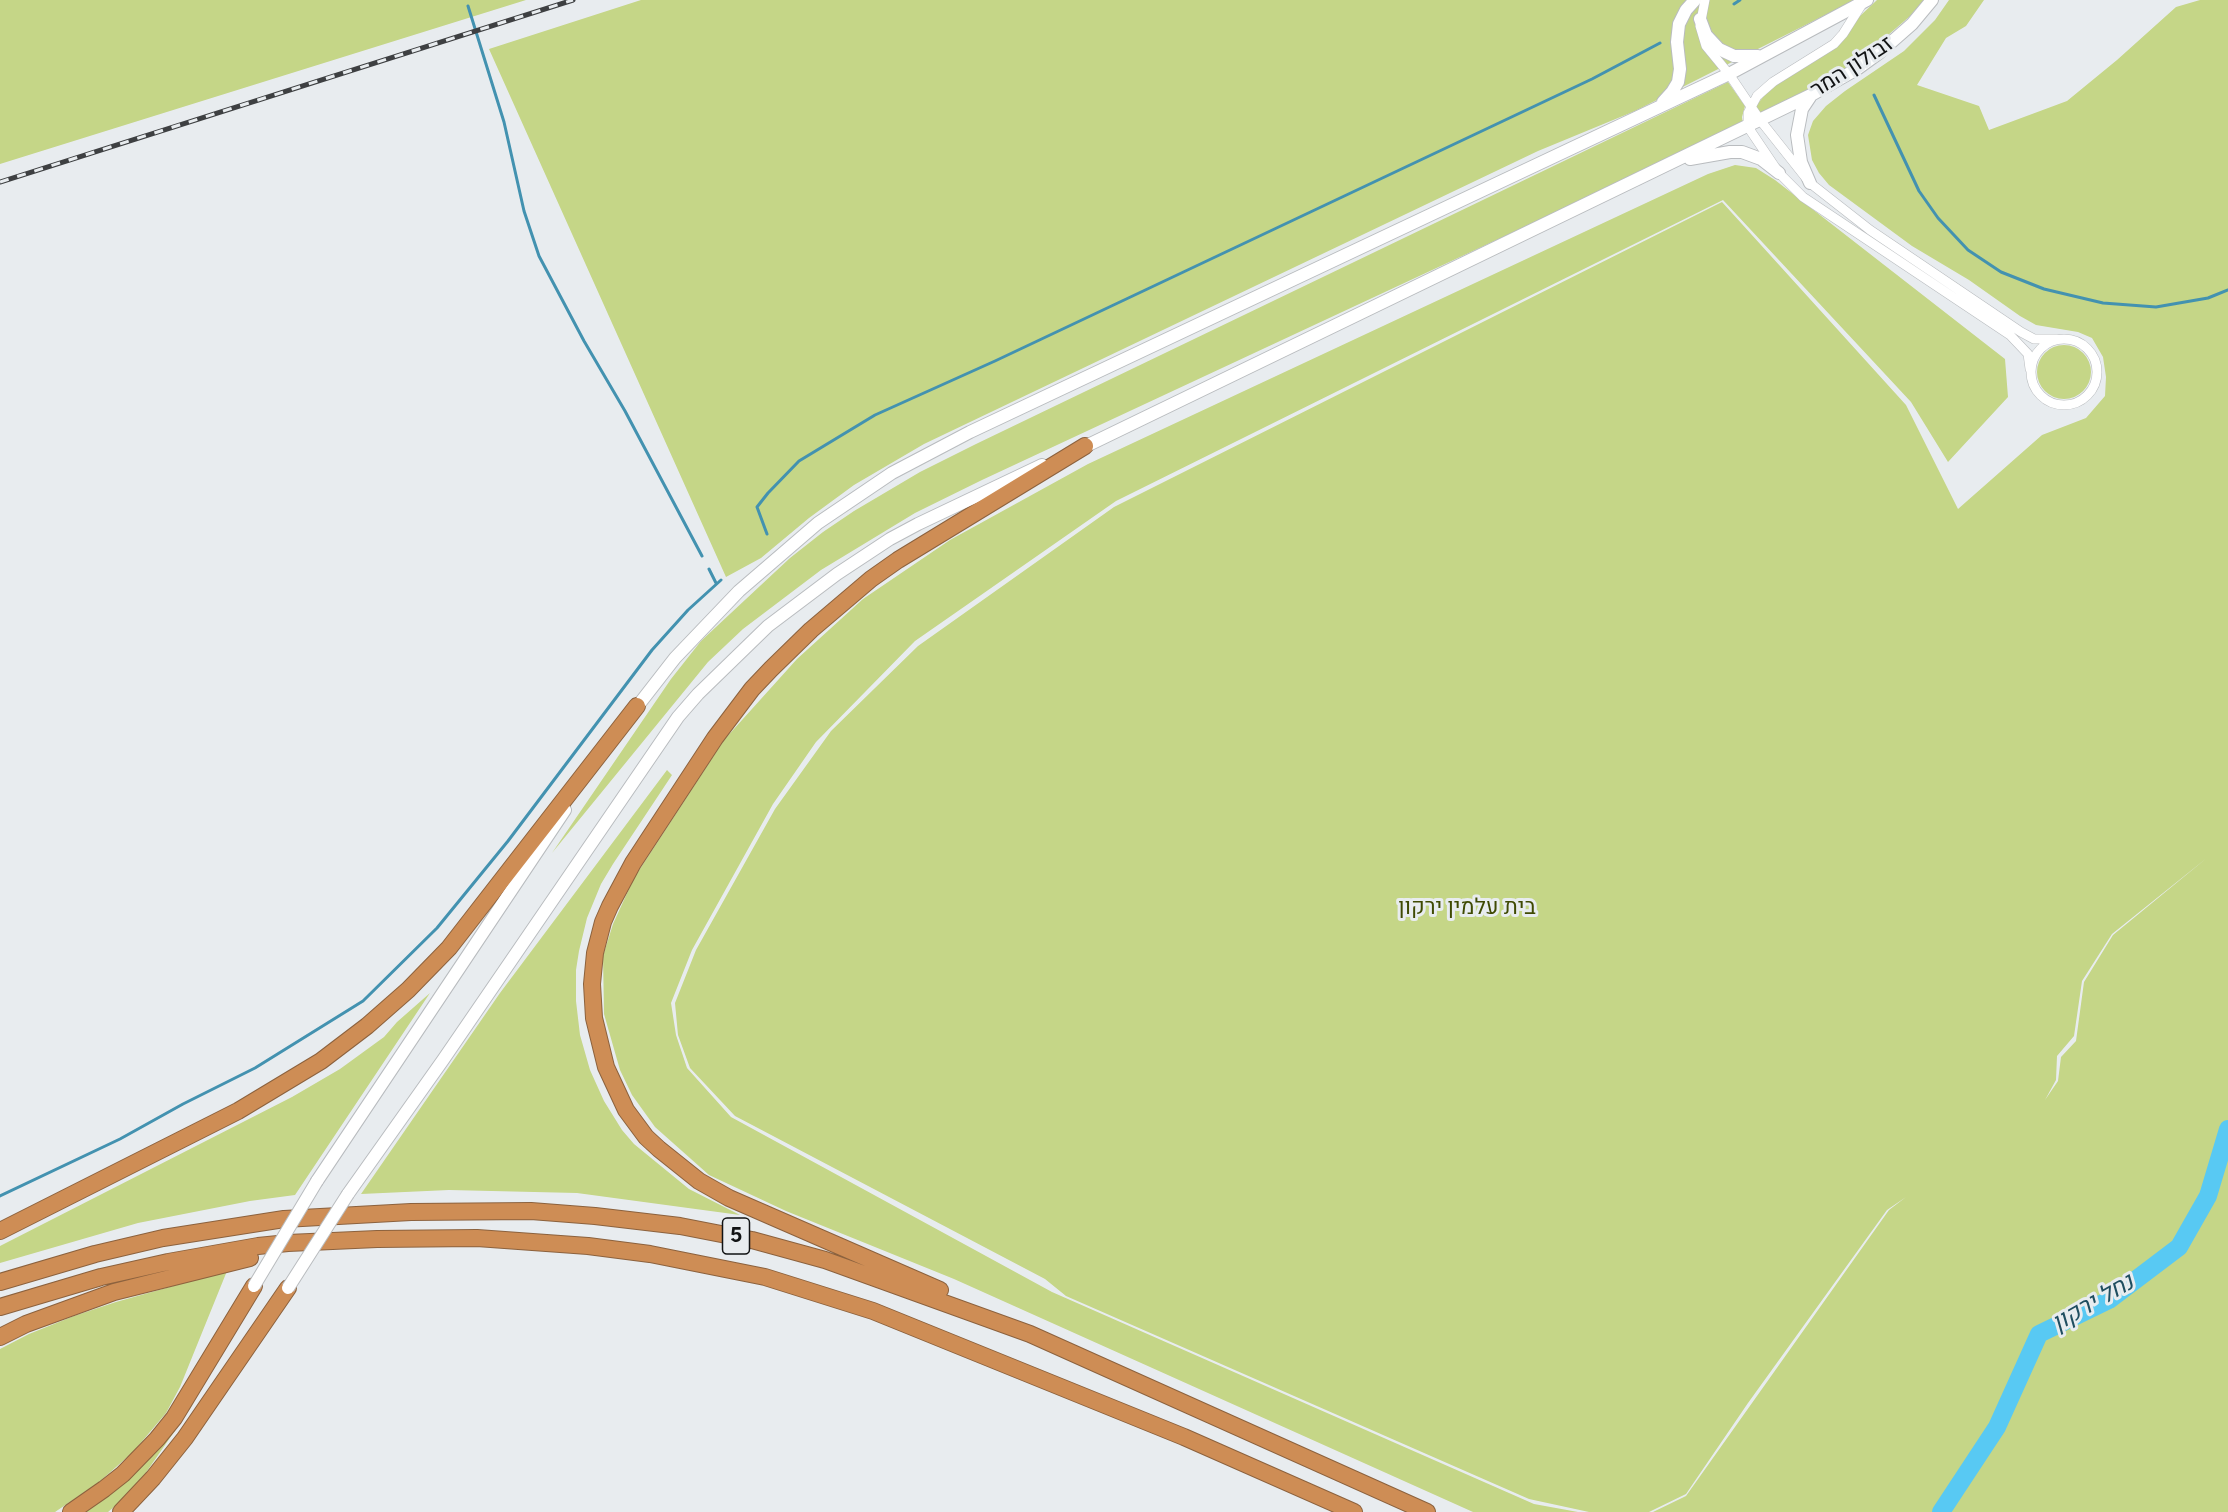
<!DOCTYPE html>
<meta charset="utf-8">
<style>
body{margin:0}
canvas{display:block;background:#e8ecef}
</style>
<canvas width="2228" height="1512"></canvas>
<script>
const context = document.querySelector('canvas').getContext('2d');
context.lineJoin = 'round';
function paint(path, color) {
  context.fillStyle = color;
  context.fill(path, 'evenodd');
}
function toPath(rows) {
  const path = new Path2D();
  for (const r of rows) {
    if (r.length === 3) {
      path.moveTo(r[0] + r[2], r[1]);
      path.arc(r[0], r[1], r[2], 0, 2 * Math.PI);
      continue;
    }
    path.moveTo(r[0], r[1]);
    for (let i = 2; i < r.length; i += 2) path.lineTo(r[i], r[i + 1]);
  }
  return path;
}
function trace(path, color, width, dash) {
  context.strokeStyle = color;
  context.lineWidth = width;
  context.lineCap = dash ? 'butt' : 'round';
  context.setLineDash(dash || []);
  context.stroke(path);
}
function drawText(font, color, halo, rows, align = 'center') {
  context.font = font + ' Figtree,Heebo,sans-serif';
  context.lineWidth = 6;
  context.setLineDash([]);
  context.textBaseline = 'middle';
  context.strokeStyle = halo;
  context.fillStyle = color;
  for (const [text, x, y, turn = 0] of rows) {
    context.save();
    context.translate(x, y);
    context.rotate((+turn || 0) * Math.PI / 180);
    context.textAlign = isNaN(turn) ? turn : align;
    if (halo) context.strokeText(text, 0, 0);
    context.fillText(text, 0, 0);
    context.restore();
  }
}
const green = toPath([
 [0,0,526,0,0,164],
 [641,0,1855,0,1635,111,1538,151,924,444,854,485,809,518,761,558,726,577,489,49],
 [1877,0,1924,0,1909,17,1859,60,1834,78,1763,115,1755,107,1768,91,1844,38,1860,16],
 [1949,0,1984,0,1966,26,1946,38,1917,85,1979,106,1989,130,2067,101,2117,60,2176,7,2200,0,2228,0,2228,1512,1653,1512,1686,1496,1889,1210,1906,1197,1887,1210,1748,1403,1686,1494,1649,1512,1589,1512,1529,1499,1066,1296,1045,1279,735,1116,690,1068,678,1035,675,1003,696,950,775,809,831,731,918,646,1114,507,1722,202,1906,405,1958,509,2042,435,2086,418,2105,396,2106,377,2103,357,2092,338,2078,332,2036,325,2020,316,1969,280,1912,246,1829,185,1819,173,1812,160,1808,135,1813,121,1826,106,1845,91,1904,51,1935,20],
 [2208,857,2113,935,2084,982,2076,1041,2061,1057,2058,1081,2045,1100,2056,1080,2057,1056,2074,1036,2082,981,2112,934],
 [1728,82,1745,106,1742,117,1743,125,982,480,915,513,821,570,743,629,708,662,552,853,671,679,701,641,790,558,823,532,854,511,920,472,976,444],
 [1735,165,1756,168,1775,180,2005,359,2008,397,1948,462,1911,402,1723,200,1116,501,915,641,816,742,773,804,692,950,671,1003,676,1035,687,1068,731,1117,1052,1292,1534,1504,1578,1512,1473,1512,954,1279,786,1211,709,1175,655,1127,632,1095,620,1070,604,1014,603,956,613,924,634,878,724,740,797,659,863,599,950,540,1088,464,1708,174],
 [2064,372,27],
 [667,770,672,775,613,864,601,884,587,918,579,951,576,970,576,1001,580,1035,590,1070,604,1101,622,1130,634,1144,689,1189,740,1215,577,1193,449,1190,361,1194,500,993],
 [430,993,295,1195,250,1201,138,1223,0,1263,0,1246,292,1097,340,1069,384,1037,397,1022],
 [227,1271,180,1387,166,1413,133,1452,98,1483,55,1512,0,1512,0,1349,29,1334,74,1316,116,1302],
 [194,1403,145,1474,115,1506,108,1512,85,1512,162,1444]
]);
const stream = toPath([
 [1734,4,1740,0],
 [468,6,504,122,524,211,539,256,584,341,625,411,702,556],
 [1874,95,1919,191,1938,218,1968,250,2001,272,2044,289,2103,303,2156,307,2208,298,2228,290],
 [767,534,757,507,768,493,799,461,875,415,995,361,1592,79,1660,43],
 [709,569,716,583],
 [0,1196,120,1139,183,1104,255,1068,363,1001,437,928,508,841,652,650,688,610,721,580]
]);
const river = toPath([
 [1941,1512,1997,1427,2039,1334,2109,1300,2179,1247,2208,1196,2228,1129]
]);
const minor = toPath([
 [1705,0,1700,26,1706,46,1729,74,1760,120,1810,183,1870,230,2021,332,2034,339,2057,339],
 [1862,4,1843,34,1834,44,1773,82,1757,96,1748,113,1748,127,1779,173,1803,197,2010,335,2028,354,2030,369],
 [2064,372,33]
]);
const secondary = toPath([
 [1700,19,1706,35,1719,49,1734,56,1758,56],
 [1810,97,1802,109,1797,135,1801,162,1810,183],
 [1663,102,1672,92,1678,82,1680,69,1677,42,1679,24,1686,10,1695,0],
 [1690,159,1730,152,1742,152,1761,159,1779,173],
 [1080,449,1813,94,1857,69,1879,53,1912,24,1932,0],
 [633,712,675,658,739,591,818,523,892,473,970,432,1729,74,1867,0],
 [317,1181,565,810],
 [348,1194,443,1060,678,717,698,694,768,626,837,574,890,539,918,524,1042,465]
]);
const motorway = toPath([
 [0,1231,238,1111,321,1061,367,1026,408,990,449,948,637,706],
 [0,1282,95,1254,163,1238,284,1219,411,1212,531,1211,595,1216,680,1226,752,1240,825,1260,1030,1334,1427,1512],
 [940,1290,729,1198,699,1181,659,1149,646,1137,626,1110,606,1067,594,1018,592,984,595,953,603,922,610,906,633,863,715,738,752,689,771,669,811,630,871,579,898,560,1085,446],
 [0,1307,101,1277,168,1262,258,1246,288,1243,377,1239,477,1238,588,1246,650,1254,765,1277,873,1311,1184,1437,1354,1512],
 [0,1337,26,1324,114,1292,250,1258],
 [71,1512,104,1489,123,1474,157,1439,174,1418,254,1286],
 [121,1512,153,1478,185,1438,288,1288]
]);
const rail = toPath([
 [0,182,573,0]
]);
const secondaryBridge = toPath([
 [254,1286,317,1181],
 [288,1288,348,1194]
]);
const shields = [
 [736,1236,27]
];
const shieldNames = [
 ["5",736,1236]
];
const streetNames = [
 ["זבולון המר",1852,67,-33]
];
const parkNames = [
 ["בית עלמין ירקון",1467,908]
];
const waterNames = [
 ["נחל ירקון",2093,1303,-30]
];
paint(green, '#c5d687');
trace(stream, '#4392b0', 3);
trace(river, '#58c9f3', 18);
trace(minor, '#b9bcbf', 10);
trace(secondary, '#b9bcbf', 14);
trace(motorway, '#8c623e', 18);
trace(minor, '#fff', 9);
trace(secondary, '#fff', 12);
trace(motorway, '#ce8d55', 16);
trace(rail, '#3e4042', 5);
trace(rail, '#e8ecef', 3, [9]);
trace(secondaryBridge, '#b9bcbf', 14, []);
trace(secondaryBridge, '#fff', 12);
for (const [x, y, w] of shields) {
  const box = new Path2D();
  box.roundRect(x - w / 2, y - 18, w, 36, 4.5);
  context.fillStyle = '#e8ecef';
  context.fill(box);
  trace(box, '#111314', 1.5);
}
drawText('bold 21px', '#111314', null, shieldNames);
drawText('22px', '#111314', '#e8ecef', streetNames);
drawText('22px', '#3f4a03', '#e8ecef', parkNames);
drawText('italic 24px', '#1f4e60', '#e8ecef', waterNames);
</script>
